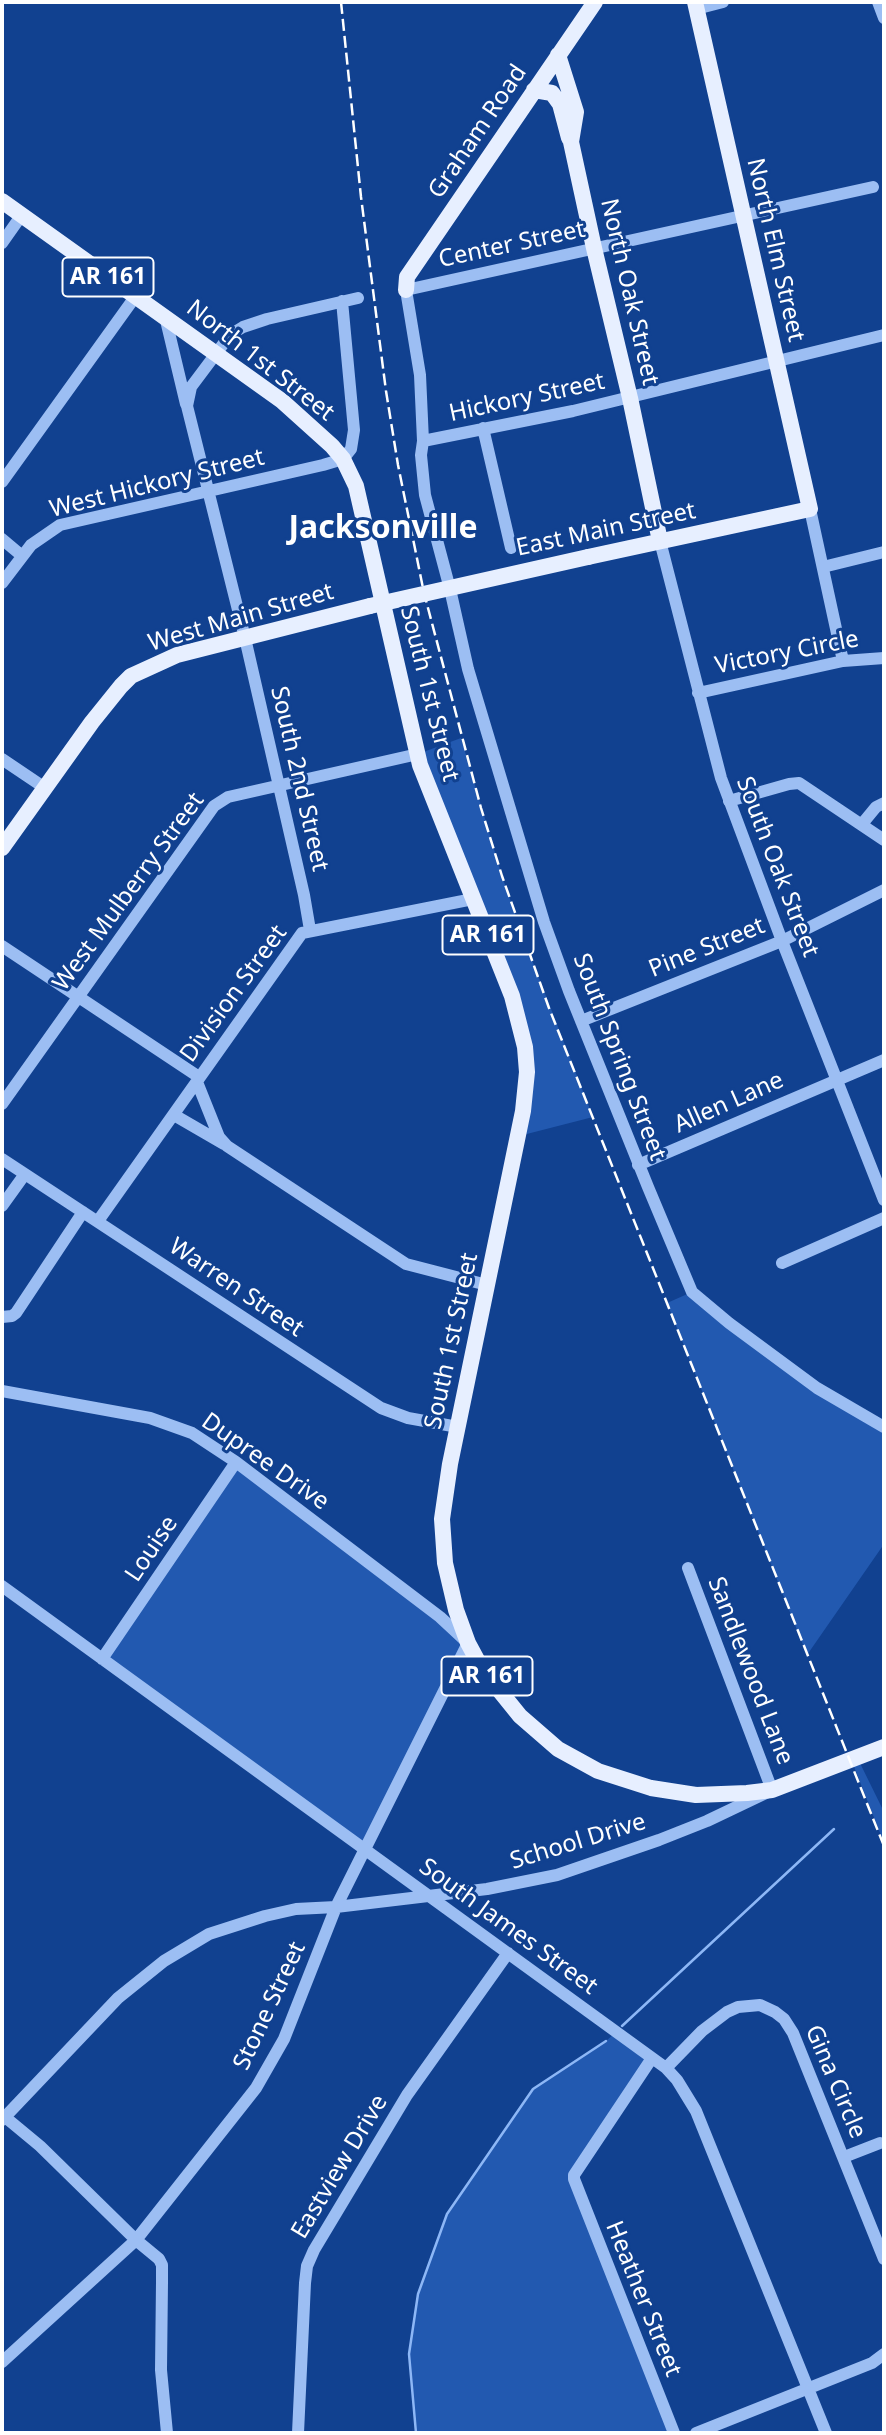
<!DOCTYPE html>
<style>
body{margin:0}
#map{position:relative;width:886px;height:2435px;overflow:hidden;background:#114190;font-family:"Noto Sans",sans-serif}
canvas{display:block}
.frame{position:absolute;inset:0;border:4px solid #fff;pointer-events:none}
</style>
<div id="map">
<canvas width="886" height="2435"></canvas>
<div class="frame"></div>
</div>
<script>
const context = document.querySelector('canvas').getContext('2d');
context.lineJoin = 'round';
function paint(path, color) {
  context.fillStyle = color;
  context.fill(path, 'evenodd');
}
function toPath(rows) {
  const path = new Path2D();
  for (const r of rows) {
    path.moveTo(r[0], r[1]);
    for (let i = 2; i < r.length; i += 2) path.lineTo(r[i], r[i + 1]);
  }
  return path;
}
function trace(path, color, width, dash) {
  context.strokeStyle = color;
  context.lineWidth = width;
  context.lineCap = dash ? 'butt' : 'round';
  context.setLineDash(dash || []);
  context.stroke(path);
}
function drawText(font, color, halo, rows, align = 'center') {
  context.font = font + ' "Noto Sans",sans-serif';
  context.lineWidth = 6;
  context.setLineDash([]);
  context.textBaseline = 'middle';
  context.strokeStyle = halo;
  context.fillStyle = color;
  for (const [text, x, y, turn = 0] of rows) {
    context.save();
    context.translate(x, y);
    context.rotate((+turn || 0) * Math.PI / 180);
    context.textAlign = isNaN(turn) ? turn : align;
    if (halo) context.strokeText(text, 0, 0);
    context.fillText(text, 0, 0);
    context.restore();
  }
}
const green = toPath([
 [461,738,502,876,525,942,593,1117,519,1136,525,1047,418,754],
 [692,1292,729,1323,884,1427,884,1544,807,1655,667,1303],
 [236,1462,468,1643,364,1850,102,1659],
 [857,1757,884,1812,884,1843,851,1759],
 [617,2031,652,2058,574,2175,674,2433,416,2433,409,2354,418,2294,447,2214,533,2089,605,2042]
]);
const stream = toPath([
 [622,2026,834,1829],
 [416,2433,409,2354,418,2294,447,2214,533,2089,606,2041]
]);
const minor = toPath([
 [878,2,884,18],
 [696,9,723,2],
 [873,187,406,290,420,375,423,441,421,455,425,495,450,589,468,669,544,922,569,991,648,1187,692,1292,729,1323,817,1388,884,1427],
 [2,243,21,216],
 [165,316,186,404],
 [483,428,511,548],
 [423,441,573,411,884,335],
 [2,482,135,297],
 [810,509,843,661],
 [2,539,21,555],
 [660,541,721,778,782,941,884,1200],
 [823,567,884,552],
 [2,583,31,545,60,525,323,465,343,459,351,449,354,430,342,301],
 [698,693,843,661,884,658],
 [2,759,45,788],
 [729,801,789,784,799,783,884,840],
 [862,824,876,807,884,803],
 [310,930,304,895,245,638,187,406,191,387,230,335,243,327,267,319,358,298],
 [2,946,199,1077],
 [581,1021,782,941,884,890],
 [197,1082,219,1137,227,1146,406,1264,487,1285],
 [2,1104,214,806,228,797,418,754],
 [174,1115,224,1144],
 [2,1159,381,1408,408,1418,458,1427],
 [638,1165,884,1060],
 [2,1206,25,1174],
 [98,1221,302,933,473,899],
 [782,1263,884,1218],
 [2,1317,12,1316,16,1313,83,1212],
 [2,1391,150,1418,192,1433,236,1462,440,1617,468,1643,336,1907,284,2039,256,2088,136,2240,2,2362],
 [2,1586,666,2068,677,2080,696,2111,826,2433],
 [102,1659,236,1462],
 [652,2058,574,2175,574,2179,674,2433],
 [666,2068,702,2031,727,2012,738,2007,760,2005,775,2012,784,2019,793,2033,884,2259],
 [5,2117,40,2146,136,2240,159,2259,162,2265,162,2282,161,2370,167,2433],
 [2,2120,118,1998,164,1961,209,1934,265,1916,296,1909,336,1907,487,1889,557,1875,659,1840,707,1821,772,1790,688,1568],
 [844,2157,880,2143],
 [298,2433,305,2283,307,2266,314,2250,407,2095,508,1953],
 [696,2433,872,2363,884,2354]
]);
const major = toPath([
 [558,55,576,112,571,142,594,248,630,398,660,541],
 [534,90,552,93,560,104,569,138],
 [2,201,282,401,332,446,343,459,356,486,420,765,512,996,525,1047,527,1072,523,1111,450,1464,442,1519,445,1563,456,1610,468,1643,482,1669,520,1716,558,1749,598,1771,651,1788,696,1795,747,1793,772,1790,884,1747],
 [406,290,407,277,595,2],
 [588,557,810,509,695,2],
 [2,848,92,722,121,686,131,676,177,655,370,606]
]);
const rail = toPath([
 [341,2,361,197,386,391,398,465,424,593,481,808,502,876,549,1008,884,1846]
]);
const majorBridge = toPath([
 [370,606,588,557]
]);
const shields = [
 [108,277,91],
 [488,935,91],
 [487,1676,91]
];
const shieldNames = [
 ["AR 161",108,277],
 ["AR 161",488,935],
 ["AR 161",487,1676]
];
const streetNames = [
 ["Graham Road",478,132,-56],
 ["Center Street",512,245,-12],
 ["North Elm Street",775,250,77],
 ["North Oak Street",629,292,77],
 ["North 1st Street",260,361,38],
 ["Hickory Street",527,398,-12],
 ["West Hickory Street",157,484,-14],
 ["East Main Street",606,530,-12],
 ["West Main Street",241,618,-16],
 ["Victory Circle",787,653,-11],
 ["South 1st Street",429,694,76],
 ["South 2nd Street",299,779,77],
 ["South Oak Street",777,867,69],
 ["West Mulberry Street",129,892,-54],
 ["Pine Street",707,948,-22],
 ["Division Street",234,994,-54],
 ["South Spring Street",619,1057,69],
 ["Allen Lane",729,1103,-24],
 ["Warren Street",236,1288,34],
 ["South 1st Street",452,1341,-78],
 ["Dupree Drive",265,1462,35],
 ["Louise",152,1549,-56],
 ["Sandlewood Lane",750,1671,69],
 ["School Drive",578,1842,-17],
 ["South James Street",508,1927,36],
 ["Stone Street",270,2006,-65],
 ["Gina Circle",835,2082,67],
 ["Eastview Drive",340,2167,-59],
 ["Heather Street",643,2299,68]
];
const districtNames = [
 ["Jacksonville",383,529]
];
paint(green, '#2259b0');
trace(stream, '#8db7f6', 2.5);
trace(minor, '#9cbef3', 12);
trace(major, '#e7efff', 16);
trace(rail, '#fff', 2.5, [12, 5]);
trace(majorBridge, '#e7efff', 16);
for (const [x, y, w] of shields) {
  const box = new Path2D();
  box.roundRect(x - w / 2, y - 19.5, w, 39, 5);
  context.fillStyle = '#114190';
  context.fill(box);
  trace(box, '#fff', 2);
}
drawText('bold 23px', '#fff', null, shieldNames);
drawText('24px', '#fff', '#114190', streetNames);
drawText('bold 32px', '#fff', '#114190', districtNames);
</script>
